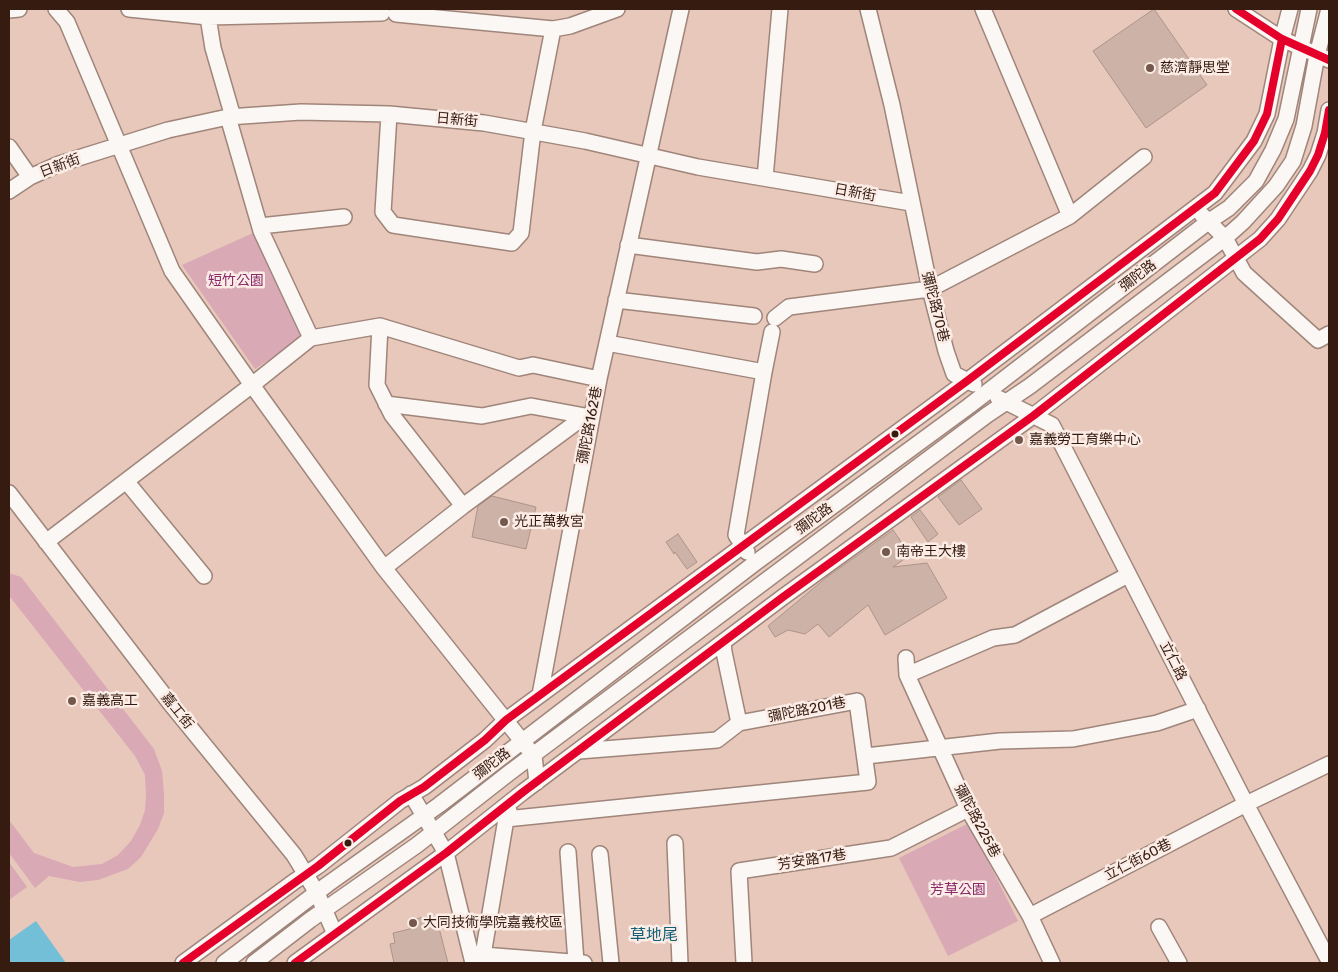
<!DOCTYPE html>
<meta charset="utf-8">
<style>
body{margin:0}
#map{position:relative;width:1338px;height:972px;overflow:hidden;background:#e7c8ba;font-family:Rubik,sans-serif}
canvas{display:block}
.frame{position:absolute;inset:0;border:10px solid #361c10;pointer-events:none}
</style>
<div id="map">
<canvas width="1338" height="972"></canvas>
<div class="frame"></div>
</div>
<script>
const context = document.querySelector('canvas').getContext('2d');
context.lineJoin = 'round';
function paint(path, color) {
  context.fillStyle = color;
  context.fill(path, 'evenodd');
}
function toPath(rows) {
  const path = new Path2D();
  for (const r of rows) {
    path.moveTo(r[0], r[1]);
    for (let i = 2; i < r.length; i += 2) path.lineTo(r[i], r[i + 1]);
  }
  return path;
}
function trace(path, color, width, dash) {
  context.strokeStyle = color;
  context.lineWidth = width;
  context.lineCap = dash ? 'butt' : 'round';
  context.setLineDash(dash || []);
  context.stroke(path);
}
function drawText(font, color, halo, rows, align = 'center') {
  context.font = font + ' Rubik,"Noto Sans TC",sans-serif';
  context.lineWidth = 5;
  context.setLineDash([]);
  context.textBaseline = 'middle';
  context.strokeStyle = halo;
  context.fillStyle = color;
  for (const [text, x, y, turn = 0] of rows) {
    context.save();
    context.translate(x, y);
    context.rotate((+turn || 0) * Math.PI / 180);
    context.textAlign = isNaN(turn) ? turn : align;
    if (halo) context.strokeText(text, 0, 0);
    context.fillText(text, 0, 0);
    context.restore();
  }
}
const green = toPath([
 [253,233,301,338,255,369,182,265],
 [9,573,21,577,154,749,162,771,164,794,164,813,158,829,141,857,128,869,98,880,80,882,49,876,35,888,9,853,9,820,34,853,73,867,102,864,118,855,131,841,140,825,145,810,146,795,145,775,135,756,11,598,9,597],
 [969,823,1018,921,948,956,899,858],
 [9,862,27,887,9,900]
]);
const water = toPath([
 [36,921,66,963,9,963,9,940]
]);
const building = toPath([
 [1154,9,1207,85,1146,128,1093,51,1154,9],
 [961,480,982,509,959,525,938,497,961,480],
 [492,496,536,507,526,549,472,537,478,506,492,496],
 [920,510,938,534,928,542,911,517,920,510],
 [893,530,910,555,893,567,927,563,947,598,885,635,868,605,829,637,818,624,805,634,788,630,775,637,768,626,827,577,893,530],
 [678,534,697,562,687,569,675,552,674,554,666,542,678,534],
 [432,915,434,925,438,924,448,963,394,963,390,944,395,943,393,933,410,929,408,921,432,915]
]);
const path = toPath([
 [1269,13,1273,9]
]);
const minor = toPath([
 [56,9,67,22,172,271,252,385,384,568,534,756,537,782],
 [129,9,208,17,382,13],
 [868,9,892,105,930,289,946,351,954,374,974,384],
 [1236,9,1282,39,1329,60],
 [9,10,19,9],
 [396,14,553,29,570,26,617,9],
 [208,17,213,48,233,117],
 [389,114,383,212,393,225,512,243,521,233,533,131,553,29],
 [9,147,30,177],
 [765,178,780,9],
 [9,191,30,177,59,164,168,130,228,117,301,112,389,114,484,123,585,141,698,167,911,203],
 [1202,215,1225,238,1244,273,1318,340,1329,334],
 [1070,216,1144,157],
 [260,226,344,217],
 [628,245,757,262,781,259,815,264],
 [616,300,754,316],
 [775,318,789,307,930,289,1070,216,983,9],
 [311,338,380,326],
 [607,343,764,372],
 [998,398,1052,425,1246,804,1329,961],
 [386,404,482,416,531,406,585,416],
 [126,481,204,576],
 [9,493,170,703,294,855,317,893,335,934],
 [463,506,392,415,377,385,380,326,519,368,533,365,599,379],
 [46,542,252,385,311,338,261,231,228,117],
 [747,552,736,535,764,372,772,332],
 [384,568,463,506,585,416,592,416],
 [906,658,907,675,993,638,1015,635,1128,575],
 [907,675,968,809,1030,916,1052,963],
 [540,695,599,379,681,9],
 [579,751,717,740,739,723],
 [866,756,1000,741,1073,739,1157,723,1198,709],
 [411,794,446,853,473,963],
 [506,819,868,782,857,701,739,723,724,652,723,642],
 [675,843,680,963],
 [568,852,576,962],
 [600,854,611,963],
 [1030,916,1246,804,1329,764],
 [1159,927,1179,963],
 [483,955,584,963],
 [183,963,295,881,318,866,400,801,424,787,485,740,506,720,967,381,1215,193,1254,141,1267,114,1282,39,1290,9],
 [224,963,328,884,439,805,755,563,969,406,1208,222,1229,208,1256,181,1273,150,1286,119,1309,9],
 [254,963,310,920,417,845,509,773,987,415,1030,386,1225,238,1243,222,1276,186,1293,161,1304,126,1317,55,1329,9],
 [295,963,446,853,523,792,783,597,1033,416,1260,239,1278,219,1310,171,1318,155,1325,133,1329,110],
 [479,963,483,955,506,819,509,811],
 [744,963,739,871,891,848,968,809]
]);
const bus1 = toPath([
 [1236,9,1282,39,1329,60],
 [183,963,318,866,400,801,424,787,485,740,506,720,967,381,1215,193,1254,141,1267,114,1282,39],
 [295,963,446,853,523,792,783,597,1033,416,1260,239,1278,219,1310,171,1318,155,1325,133,1329,110]
]);
const markers = [
 [1150,68,5,"#74584c"],
 [895,434,4.5,"#361c10"],
 [1019,440,5,"#74584c"],
 [504,522,5,"#74584c"],
 [886,552,5,"#74584c"],
 [72,701,5,"#74584c"],
 [348,843,4.5,"#361c10"],
 [413,923,5,"#74584c"]
];
const poiNames = [
 ["慈濟靜思堂",1160,68],
 ["嘉義勞工育樂中心",1029,440],
 ["光正萬教宮",514,522],
 ["南帝王大樓",896,552],
 ["嘉義高工",82,701],
 ["大同技術學院嘉義校區",423,923]
];
const streetNames = [
 ["日新街",457,120,5],
 ["日新街",60,166,-21],
 ["日新街",855,193,10],
 ["彌陀路",1138,276,-37],
 ["彌陀路70巷",935,307,76],
 ["彌陀路162巷",590,425,-79],
 ["彌陀路",814,519,-36],
 ["立仁路",1173,661,63],
 ["彌陀路201巷",807,710,-11],
 ["嘉工街",177,711,51],
 ["彌陀路",492,764,-37],
 ["彌陀路225巷",977,821,62],
 ["芳安路17巷",812,860,-9],
 ["立仁街60巷",1138,860,-27]
];
const parkNames = [
 ["短竹公園",236,281],
 ["芳草公園",958,890]
];
const quarterNames = [
 ["草地尾",654,935]
];
paint(green, '#d9a9b6');
paint(water, '#73bfd7');
paint(building, '#cdb3a7');
trace(building, '#ad9388', 1);
trace(minor, '#9f857a', 18);
trace(path, '#ddd3ce', 2.5, [1, 4]);
trace(minor, '#fbf7f5', 15);
trace(bus1, '#e4002b', 8);
for (const [x, y, r, color] of markers) {
  const dot = new Path2D();
  dot.arc(x, y, r, 0, 2 * Math.PI);
  context.fillStyle = color;
  context.fill(dot);
  trace(dot, '#fbece6', 2);
}
drawText('14px', '#361c10', '#fbece6', poiNames, 'left');
drawText('14px', '#361c10', '#fbece6', streetNames);
drawText('14px', '#8a296a', '#fbece6', parkNames);
drawText('16px', '#105f77', '#fbece6', quarterNames);
</script>
